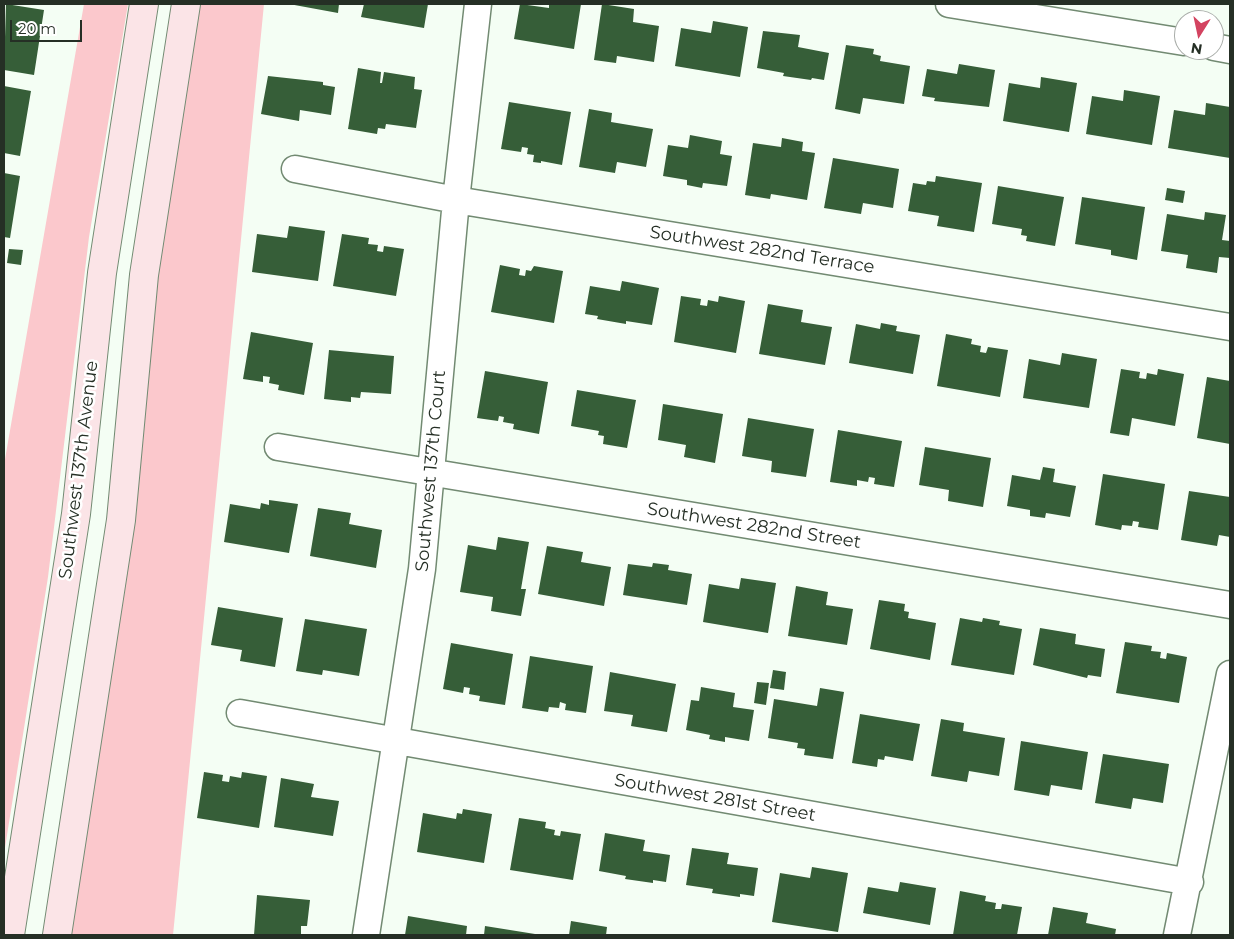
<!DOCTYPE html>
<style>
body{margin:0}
#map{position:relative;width:1234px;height:939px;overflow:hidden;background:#f4fef4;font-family:Montserrat,sans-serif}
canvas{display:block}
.frame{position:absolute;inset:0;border:5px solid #252f25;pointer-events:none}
.north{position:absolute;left:1174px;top:10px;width:50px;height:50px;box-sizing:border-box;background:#fff;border:1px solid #a8aca8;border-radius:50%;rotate:190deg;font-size:14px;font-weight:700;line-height:20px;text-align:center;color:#252f25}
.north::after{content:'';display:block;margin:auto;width:18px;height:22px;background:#d34360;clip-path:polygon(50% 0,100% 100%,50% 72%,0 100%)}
.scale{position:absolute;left:10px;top:20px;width:72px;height:22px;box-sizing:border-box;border:2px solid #252f25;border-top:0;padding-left:6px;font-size:15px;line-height:18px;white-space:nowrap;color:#252f25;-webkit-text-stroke:4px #fff;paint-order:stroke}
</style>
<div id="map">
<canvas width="1234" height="939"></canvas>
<div class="frame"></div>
<div class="north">N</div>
<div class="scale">20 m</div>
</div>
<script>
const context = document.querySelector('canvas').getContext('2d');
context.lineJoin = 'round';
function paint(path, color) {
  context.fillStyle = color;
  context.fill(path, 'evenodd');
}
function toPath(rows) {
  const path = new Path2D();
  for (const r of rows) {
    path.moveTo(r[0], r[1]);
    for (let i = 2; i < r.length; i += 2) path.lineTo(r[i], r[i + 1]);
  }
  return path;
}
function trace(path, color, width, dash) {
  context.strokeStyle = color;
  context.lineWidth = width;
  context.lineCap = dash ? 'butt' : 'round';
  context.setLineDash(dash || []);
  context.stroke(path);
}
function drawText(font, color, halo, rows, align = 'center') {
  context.font = font + ' Montserrat,sans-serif';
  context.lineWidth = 5;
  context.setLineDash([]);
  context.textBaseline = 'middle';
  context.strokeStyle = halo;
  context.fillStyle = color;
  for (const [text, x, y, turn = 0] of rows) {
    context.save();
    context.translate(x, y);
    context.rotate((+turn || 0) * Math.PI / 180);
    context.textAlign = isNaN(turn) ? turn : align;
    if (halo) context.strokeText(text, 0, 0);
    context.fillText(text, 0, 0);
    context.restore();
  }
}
const green = toPath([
 [84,4,128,4,89,237,48,577,4,854,4,465],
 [200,4,264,4,173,935,70,935,126,583,143,442,154,306,166,206]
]);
const building = toPath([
 [6,4,44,10,34,75,4,70],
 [289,4,339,4,338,13],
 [364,4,428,4,424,28,361,17],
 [520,4,549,8,549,4,581,4,574,49,514,39],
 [602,4,634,9,633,22,659,26,654,62,617,56,616,63,594,60],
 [713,21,748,27,740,77,675,66,681,28,711,33],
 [763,31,800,35,798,47,829,53,824,80,812,78,811,80,783,76,784,73,757,68],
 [846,45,874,49,873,54,881,56,880,61,910,66,904,104,863,98,860,114,835,109],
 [959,64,995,70,989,107,934,101,935,98,922,96,927,69,957,74],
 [358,68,381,72,380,83,382,83,384,72,415,77,414,89,422,90,416,128,386,124,385,129,378,128,377,134,348,129],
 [268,76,323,82,323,85,335,87,331,115,300,110,299,121,261,114],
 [1041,77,1077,83,1069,132,1003,121,1009,83,1040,88],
 [4,86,31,91,20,156,4,153],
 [1124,90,1160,96,1152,145,1086,134,1092,96,1123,101],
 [509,102,571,112,562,165,541,161,541,163,533,162,534,155,527,154,528,148,522,147,521,152,501,149],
 [1206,103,1230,107,1230,158,1168,148,1174,110,1205,115],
 [589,109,612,113,611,122,653,129,646,167,617,162,615,173,579,167],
 [690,135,722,141,720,154,732,156,727,186,703,183,702,188,687,185,687,180,663,176,668,145,688,148],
 [782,138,803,142,802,151,815,153,807,200,771,194,770,199,745,195,753,143,781,147],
 [833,158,899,169,893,208,863,203,861,214,824,208],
 [4,173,20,176,10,238,4,237],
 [936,176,982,183,974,232,937,226,939,216,908,211,913,183,926,185,927,181,935,182],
 [998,186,1064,197,1055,246,1026,241,1027,236,1021,235,1022,229,992,224],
 [1167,188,1185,191,1183,203,1165,200],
 [1082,197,1145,207,1137,260,1111,255,1111,250,1075,244],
 [1205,212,1226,215,1222,240,1230,241,1230,258,1219,257,1217,273,1186,268,1188,255,1161,251,1167,214,1204,220],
 [289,226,325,231,318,281,252,272,257,234,287,238],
 [342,234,369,238,368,244,378,245,377,251,383,252,384,246,404,249,396,296,333,286],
 [9,249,23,250,21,265,7,263],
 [500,265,520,269,519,275,525,276,526,270,531,271,534,266,563,271,554,323,491,312],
 [622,281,659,288,652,325,626,321,626,324,597,319,598,316,585,314,590,286,620,291],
 [681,296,701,299,700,305,707,306,708,300,718,302,719,296,745,301,736,353,674,342],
 [768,304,803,310,801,322,832,327,825,365,759,354],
 [881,323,897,326,896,331,920,335,913,374,849,363,856,324,880,329],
 [251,332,313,343,304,395,278,390,279,385,269,383,270,377,263,376,263,382,243,379],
 [946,334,972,339,971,344,981,346,980,352,986,353,988,347,1008,350,1000,397,937,386],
 [329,350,394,356,391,394,361,392,360,398,351,397,351,402,324,399],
 [1062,353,1097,359,1089,408,1023,398,1029,359,1060,365],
 [1121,369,1140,372,1139,378,1146,379,1147,373,1157,375,1158,369,1184,374,1175,426,1132,418,1129,436,1110,433],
 [485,371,548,382,539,434,513,429,514,424,503,422,504,417,499,416,498,421,477,418],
 [1207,377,1230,381,1230,444,1197,438],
 [577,390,636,400,627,448,603,444,604,436,598,435,599,431,571,426],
 [663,404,723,414,715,463,684,457,686,445,658,440],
 [748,418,814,429,806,477,771,472,772,461,742,456],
 [838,430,902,441,894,487,874,484,875,478,869,477,868,482,857,480,857,486,830,482],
 [925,447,991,458,983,507,948,501,949,490,919,485],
 [1043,467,1055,469,1053,482,1076,486,1070,517,1046,513,1045,518,1030,516,1030,510,1007,506,1012,475,1040,480],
 [1103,474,1165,484,1158,530,1138,527,1139,522,1133,521,1132,526,1122,525,1121,530,1095,525],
 [1189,491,1230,497,1230,537,1219,535,1217,546,1181,540],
 [269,500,298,504,289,553,224,542,230,504,260,509,261,503,269,505],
 [318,508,351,513,349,524,382,530,376,568,310,556],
 [498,537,529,542,521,589,526,589,521,616,491,611,493,597,460,592,468,545,496,550],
 [547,546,583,552,581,562,611,567,604,606,538,594],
 [653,563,669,565,668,570,692,574,687,605,623,595,628,564,652,567],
 [741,578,776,583,768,633,703,622,709,584,739,589],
 [796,586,828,592,826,605,853,609,847,645,788,636],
 [879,600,905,604,904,611,909,612,908,618,936,623,930,660,870,649],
 [218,607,283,618,275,667,240,661,242,650,211,645],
 [960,618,982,622,983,618,1000,621,999,625,1022,629,1014,675,951,665],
 [305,619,367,629,359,676,323,670,322,675,296,671],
 [1040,628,1076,634,1075,644,1105,649,1101,677,1088,675,1087,678,1033,665],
 [1125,642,1152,646,1151,651,1161,652,1160,658,1166,659,1167,653,1187,657,1179,703,1116,693],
 [451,643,513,654,505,705,479,701,480,696,469,694,470,688,464,687,463,693,443,689],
 [530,656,593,666,586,713,565,710,566,704,560,702,559,708,549,707,548,712,522,708],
 [773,670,786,672,784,690,770,688],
 [610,672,676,684,667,732,631,726,633,715,604,711],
 [757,682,769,683,766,705,754,703],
 [701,687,735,693,733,707,754,710,749,741,725,737,725,742,709,739,710,735,686,730,691,700,699,701],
 [820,688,844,692,833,759,804,755,805,749,797,748,798,743,768,738,774,699,817,706],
 [860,714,920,724,913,761,885,756,884,760,878,759,877,767,852,763],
 [941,719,964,723,963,731,1005,738,999,776,969,771,967,782,931,776],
 [1021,741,1088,752,1082,790,1051,785,1049,796,1014,790],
 [1103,754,1169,764,1163,803,1133,798,1131,809,1095,803],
 [204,772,223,775,222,781,229,782,230,776,241,778,242,772,267,776,259,828,197,818],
 [281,778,314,784,311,797,339,801,333,836,274,827],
 [463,809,492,814,484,863,417,852,423,813,456,819,457,813,462,814],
 [519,818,546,822,545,828,555,830,554,835,560,836,561,831,581,834,573,880,510,870],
 [605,833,645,840,643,851,670,855,666,882,653,880,653,883,625,879,626,876,599,871],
 [692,848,729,853,727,864,758,868,754,896,740,894,740,897,712,893,713,889,686,885],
 [812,867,848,873,838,932,772,922,780,873,810,878],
 [900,882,936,888,930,925,863,913,868,887,898,892],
 [960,891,986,896,985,901,996,903,995,909,1001,909,1002,904,1022,907,1017,935,953,935],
 [257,895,310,900,307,926,301,926,301,935,254,935],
 [1053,907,1088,913,1086,923,1116,929,1115,935,1048,935],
 [408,916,467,926,466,935,405,935],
 [571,921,607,927,606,935,569,935],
 [485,926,535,934,535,935,484,935]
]);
const street = toPath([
 [949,4,1184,42],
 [1214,47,1230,50],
 [295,169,456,200,1230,327],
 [278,447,1230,605],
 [240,713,1190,882],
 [366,935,422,569,456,200,478,4],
 [1177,935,1230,674]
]);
const secondary = toPath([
 [10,935,76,514,102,273,144,4],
 [57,935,121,520,144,275,186,4]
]);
const streetNames = [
 ["Southwest 282nd Terrace",762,250,9],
 ["Southwest 137th Avenue",79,470,-83],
 ["Southwest 137th Court",431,471,-85],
 ["Southwest 282nd Street",754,526,9],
 ["Southwest 281st Street",715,798,10]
];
paint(green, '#fbc8cc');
paint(building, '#365e38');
trace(street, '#728a72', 29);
trace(secondary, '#728a72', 30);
trace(street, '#fff', 26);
trace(secondary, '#fbe4e7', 28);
drawText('18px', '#252f25', '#fff', streetNames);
</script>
